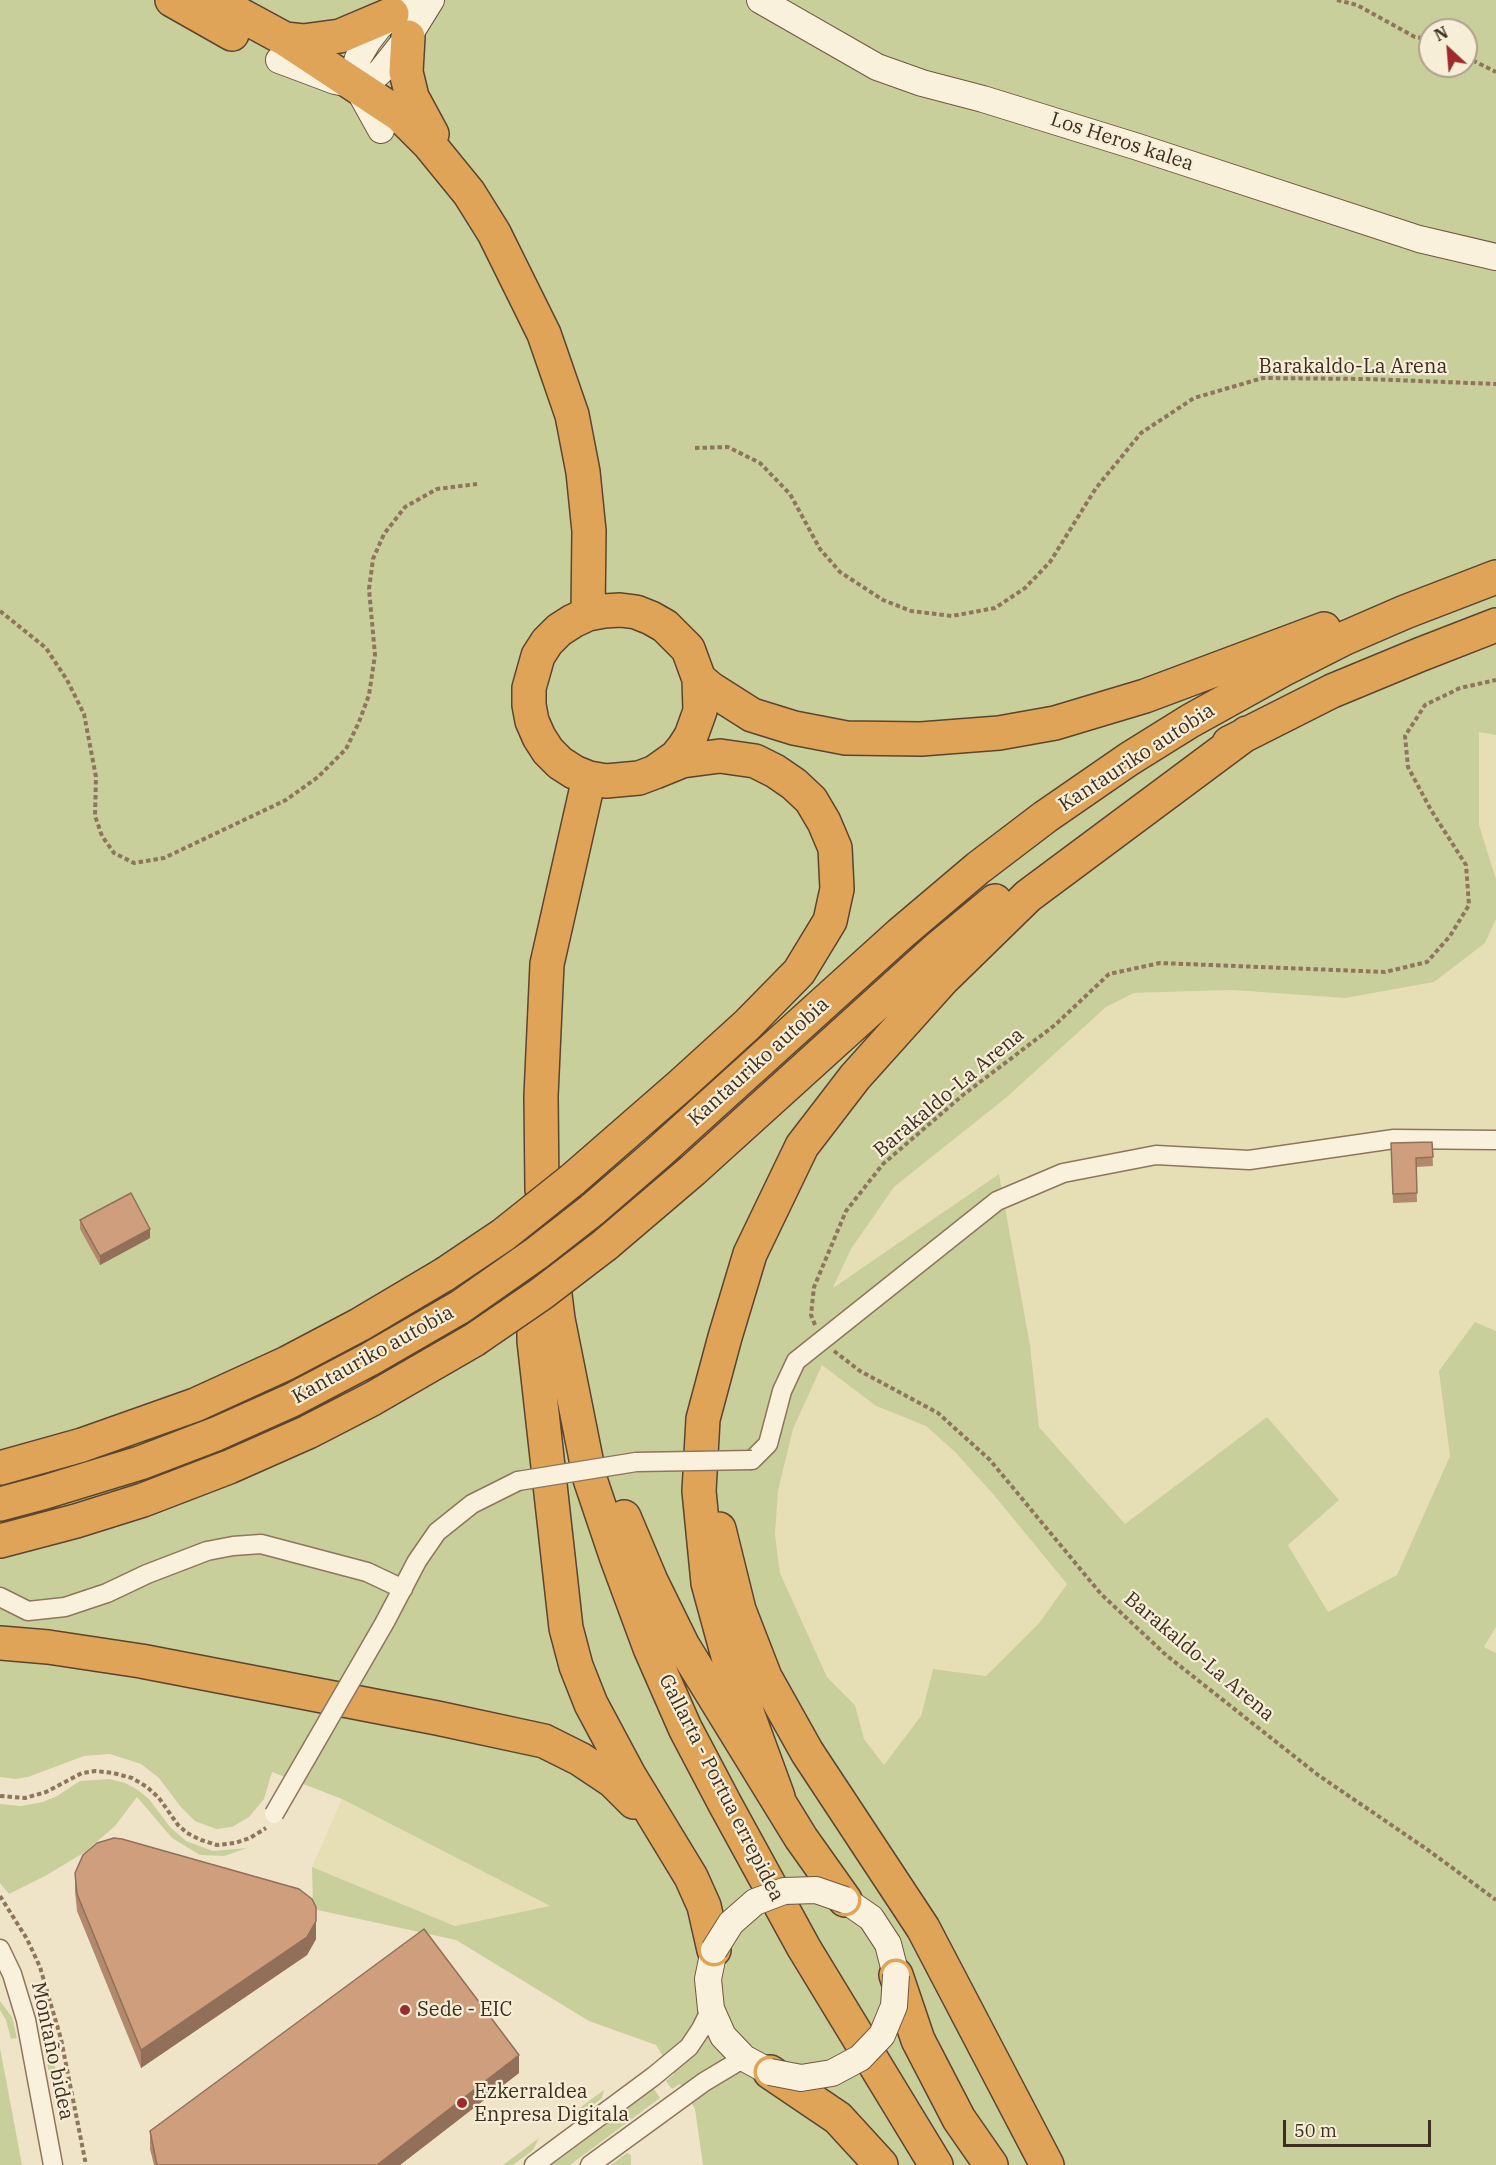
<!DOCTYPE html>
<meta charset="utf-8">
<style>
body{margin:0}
#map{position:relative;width:1496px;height:2165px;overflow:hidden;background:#f0e4c8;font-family:"IBM Plex Serif",serif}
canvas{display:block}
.north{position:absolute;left:1418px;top:18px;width:60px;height:60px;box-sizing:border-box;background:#f7eed8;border:2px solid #ada18e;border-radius:50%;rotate:334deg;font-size:16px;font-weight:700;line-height:24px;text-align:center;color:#3d2e20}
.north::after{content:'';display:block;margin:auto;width:21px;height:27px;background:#9e2a2b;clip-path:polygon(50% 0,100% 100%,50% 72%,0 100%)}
.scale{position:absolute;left:1283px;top:2120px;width:148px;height:27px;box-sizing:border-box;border:3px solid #3d2e20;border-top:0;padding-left:8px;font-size:18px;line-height:21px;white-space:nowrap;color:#3d2e20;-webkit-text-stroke:4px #f7eed8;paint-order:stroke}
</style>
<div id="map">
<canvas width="1496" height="2165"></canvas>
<div class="north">N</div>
<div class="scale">50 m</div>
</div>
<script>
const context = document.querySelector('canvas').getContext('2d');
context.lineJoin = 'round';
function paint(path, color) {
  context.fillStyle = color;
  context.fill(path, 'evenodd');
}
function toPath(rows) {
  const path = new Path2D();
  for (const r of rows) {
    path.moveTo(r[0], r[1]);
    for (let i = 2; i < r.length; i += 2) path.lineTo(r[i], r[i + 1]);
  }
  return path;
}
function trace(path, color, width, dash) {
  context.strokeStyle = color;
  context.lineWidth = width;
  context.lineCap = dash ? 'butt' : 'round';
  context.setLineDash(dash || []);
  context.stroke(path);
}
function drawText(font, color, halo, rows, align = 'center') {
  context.font = font + ' "IBM Plex Serif",serif';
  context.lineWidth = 4.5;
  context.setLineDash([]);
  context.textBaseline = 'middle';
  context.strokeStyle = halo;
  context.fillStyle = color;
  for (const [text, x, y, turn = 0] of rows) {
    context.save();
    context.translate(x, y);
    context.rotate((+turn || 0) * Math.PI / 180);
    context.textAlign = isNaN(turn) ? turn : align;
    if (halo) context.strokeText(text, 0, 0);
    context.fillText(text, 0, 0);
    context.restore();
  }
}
const farmland = toPath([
 [1479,731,1496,735,1496,879,1479,825],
 [1496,919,1496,1331,1475,1323,1440,1371,1450,1456,1397,1576,1328,1612,1288,1545,1267,1417,1125,1525,1039,1427,1030,1345,999,1174,833,1289,851,1249,894,1187,1007,1097,1106,1007,1134,993,1233,990,1485,943],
 [822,1364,876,1406,926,1426,955,1452,993,1494,1067,1584,1039,1623,986,1676,933,1669,921,1716,884,1766,864,1739,855,1705,827,1677,780,1573,775,1535,778,1491,793,1429],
 [1496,1627,1496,1653,1484,1647],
 [342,1799,551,1907,455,1926,312,1867]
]);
const green = toPath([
 [0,0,1496,0,1496,735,1479,732,1479,825,1496,879,1496,919,1485,943,1434,982,1345,998,1233,990,1134,993,1106,1007,1007,1097,894,1187,851,1249,833,1288,999,1174,1030,1345,1039,1427,1125,1524,1267,1417,1339,1500,1288,1545,1328,1612,1397,1575,1450,1456,1439,1371,1475,1322,1496,1331,1496,1627,1484,1647,1496,1653,1496,2165,703,2165,695,2109,680,2084,672,2089,666,2081,674,2074,656,2045,589,2021,456,1940,313,1909,312,1867,455,1926,550,1906,342,1799,272,1772,264,1799,249,1817,232,1827,216,1829,195,1821,180,1806,159,1778,141,1764,110,1754,84,1756,28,1777,16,1779,0,1777],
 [1430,30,1466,30,1466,66,1430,66],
 [822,1365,876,1406,926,1426,955,1452,993,1494,1067,1584,1039,1623,986,1676,933,1669,921,1716,884,1765,864,1739,855,1705,827,1677,780,1573,775,1535,778,1491,793,1429],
 [109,1779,125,1783,138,1790,149,1799,170,1827,186,1841,213,1851,247,1848,224,1856,200,1855,172,1838,137,1797,115,1826,85,1852,47,1875,9,1894,0,1883,0,1804,21,1806,43,1802,57,1796,80,1781],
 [0,2001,12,2017,17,2038,11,2039,6,2020,0,2010],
 [51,2047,57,2076,50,2077,44,2049],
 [0,2049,1,2053,22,2165,0,2165],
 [654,2089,660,2098,570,2165,552,2165],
 [604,2090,602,2098,578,2117,562,2121],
 [539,2138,533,2150,513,2165,503,2165],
 [627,2153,631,2155,631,2165,611,2165]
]);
const path = toPath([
 [1337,0,1357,5,1415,37,1430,39],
 [1466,57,1496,72],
 [695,448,728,447,760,463,790,494,820,549,840,572,883,600,911,611,952,616,995,608,1025,588,1050,562,1096,488,1141,433,1194,398,1263,378,1367,379,1496,384],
 [0,611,46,648,67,680,84,714,96,777,95,816,102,836,114,853,134,863,164,858,286,800,318,777,346,749,359,722,369,695,375,655,369,589,373,559,384,534,405,507,437,489,477,484],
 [815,1325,811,1315,814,1287,846,1211,883,1164,963,1095,1055,1025,1109,974,1160,963,1385,972,1427,962,1450,936,1469,905,1466,865,1431,810,1408,767,1405,736,1425,705,1460,688,1496,680],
 [834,1351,860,1371,938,1413,990,1460,1101,1594,1166,1655,1318,1775,1428,1850,1496,1900],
 [0,1796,25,1798,46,1792,82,1773,96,1771,113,1773,132,1778,147,1787,159,1798,178,1825,187,1833,201,1840,217,1845,235,1843,250,1838,266,1828],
 [0,1896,27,1939,40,1967,61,2039,86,2165]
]);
const street = toPath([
 [752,1460,768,1444,782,1391,796,1361,997,1201,1063,1173,1156,1155,1249,1160,1394,1139,1496,1140],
 [0,1597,28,1611,65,1607,107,1593,147,1574,207,1551,233,1546,261,1544,367,1572,403,1589],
 [385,1622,417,1561,437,1532,472,1504,518,1481],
 [0,1949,12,1974,26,2020,53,2165],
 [534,2165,654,2076,689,2047,701,2029,711,2009],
 [590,2165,704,2082,744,2058]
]);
const secondary = toPath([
 [760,0,877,67,922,83,983,99,1138,147,1419,239,1496,257],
 [279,60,335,81,356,85,370,81,381,71,408,37,431,0],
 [381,130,356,85,354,71,358,58,368,41,378,28,407,0],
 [845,1900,871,1918,888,1944,896,1975],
 [714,1950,708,1979,711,2009,723,2036,744,2058,770,2072]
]);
const highway = toPath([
 [172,0,232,34],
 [213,0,285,39,400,115,429,144,469,193,494,233,544,334,572,415,583,472,589,531,588,614],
 [408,37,406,72,412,97,432,134],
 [285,39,303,41,340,36,392,14],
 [699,679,711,689,752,715,794,728,846,738,921,739,999,733,1055,723,1145,696,1324,629],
 [1229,743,1332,691,1419,655,1496,625],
 [589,778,547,964,541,1096,542,1189,558,1319,590,1479,616,1556,650,1648,685,1728,725,1804,804,1948,936,2165],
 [572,1180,681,1085,747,1025,799,972,830,921,837,889,835,848,824,822,811,800,794,784,775,771,755,761,720,756,682,761,655,772,639,778,606,781,589,778,574,772,560,763,548,751,539,737,532,721,529,705,529,688,538,656,547,642,559,630,573,621,588,614,604,611,620,610,636,612,651,618,665,626,688,649,699,679,700,711,691,736,684,747,676,757,655,772],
 [592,1210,658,1153,900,934,978,868,1045,817,1129,759,1190,721,1282,670,1345,638,1405,612,1496,577],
 [605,1245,693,1170,937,949,995,901],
 [534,1275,534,1341,566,1628,576,1666,591,1704,629,1775,691,1877,704,1906,714,1950],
 [0,1468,82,1445,195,1405,287,1363,359,1325,445,1274],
 [0,1504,45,1492,140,1463,216,1434,292,1400,370,1359,460,1307],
 [624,1517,651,1581,683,1646,801,1838,845,1900],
 [719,1529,739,1610,765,1677,807,1752,923,1928,1047,2165],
 [0,1541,76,1521,143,1500,229,1467,308,1432,372,1399,474,1340],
 [0,1643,48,1647,141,1661,437,1718,544,1741,580,1759,613,1781,634,1802],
 [778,1797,732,1671,708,1583,699,1491,703,1419,725,1337,750,1254,802,1146,855,1077,943,979,1028,896,1247,733],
 [896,1975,918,2040,959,2119,991,2165],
 [770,2072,838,2118,881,2165]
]);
const streetBridge = toPath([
 [518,1481,636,1462,752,1460],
 [274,1814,385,1622]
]);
const secondaryBridge = toPath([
 [714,1950,731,1923,755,1902,784,1891,816,1890,845,1900],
 [770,2072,801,2078,832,2073,860,2058,882,2035,894,2006,896,1975]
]);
const highwayBridge = toPath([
 [445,1274,503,1235,572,1180],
 [460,1307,537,1253,592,1210],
 [474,1340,541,1294,605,1245]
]);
const wall = toPath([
 [1432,1142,1433,1166,1416,1167,1417,1202,1393,1203,1391,1152],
 [80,1220,150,1238,100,1265,80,1229],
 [75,1873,316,1939,307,1955,141,2068,77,1911,75,1891],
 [519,2073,400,2165,154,2165,150,2149,150,2131]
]);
const shadedWall = toPath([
 [150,1229,150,1238,100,1265,100,1256],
 [316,1921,316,1939,307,1955,141,2068,141,2050],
 [519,2055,519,2073,400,2165,377,2165]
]);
const building = toPath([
 [1432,1142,1433,1157,1416,1158,1417,1193,1393,1194,1391,1143,1432,1142],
 [131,1193,150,1229,100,1256,80,1220,131,1193],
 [114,1838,122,1839,299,1889,312,1899,316,1907,316,1921,307,1937,141,2050,77,1894,75,1873,83,1855,97,1843,114,1838],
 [424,1929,519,2055,377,2165,157,2165,150,2131,424,1929]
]);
const markers = [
 [405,2010,6,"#9e2a2b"],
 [462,2103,6,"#9e2a2b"]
];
const streetNames = [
 ["Los Heros kalea",1122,142,18],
 ["Barakaldo-La Arena",1353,367],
 ["Kantauriko autobia",1137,758,-33],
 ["Kantauriko autobia",759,1062,-42],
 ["Barakaldo-La Arena",949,1093,-40],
 ["Kantauriko autobia",373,1355,-29],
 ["Barakaldo-La Arena",1199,1657,40],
 ["Gallarta - Portua errepidea",721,1788,63],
 ["Montaño bidea",52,2051,78]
];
const poiNames = [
 ["Sede - EIC",417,2010],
 ["Ezkerraldea",474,2092],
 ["Enpresa Digitala",474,2115]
];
paint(farmland, '#e6deb5');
paint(green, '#c9cf9b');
trace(street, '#8d765c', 21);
trace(secondary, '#6f573f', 28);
trace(highway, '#5b4430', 36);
trace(path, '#8d765c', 4, [4.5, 3]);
trace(street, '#faf1dc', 18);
trace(secondary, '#faf1dc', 26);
trace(highway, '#e0a458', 33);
trace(streetBridge, '#8d765c', 21, []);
trace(secondaryBridge, '#6f573f', 28, []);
trace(highwayBridge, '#5b4430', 36, []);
trace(streetBridge, '#faf1dc', 18);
trace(secondaryBridge, '#faf1dc', 26);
trace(highwayBridge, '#e0a458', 33);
paint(wall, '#b2896c');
paint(shadedWall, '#916f58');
paint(building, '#cf9f7d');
trace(building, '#916f58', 1.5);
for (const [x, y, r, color] of markers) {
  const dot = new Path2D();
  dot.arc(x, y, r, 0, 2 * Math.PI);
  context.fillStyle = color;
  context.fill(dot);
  trace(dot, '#f7eed8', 2);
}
drawText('20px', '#3d2e20', '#f7eed8', streetNames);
drawText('20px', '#3d2e20', '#f7eed8', poiNames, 'left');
</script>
